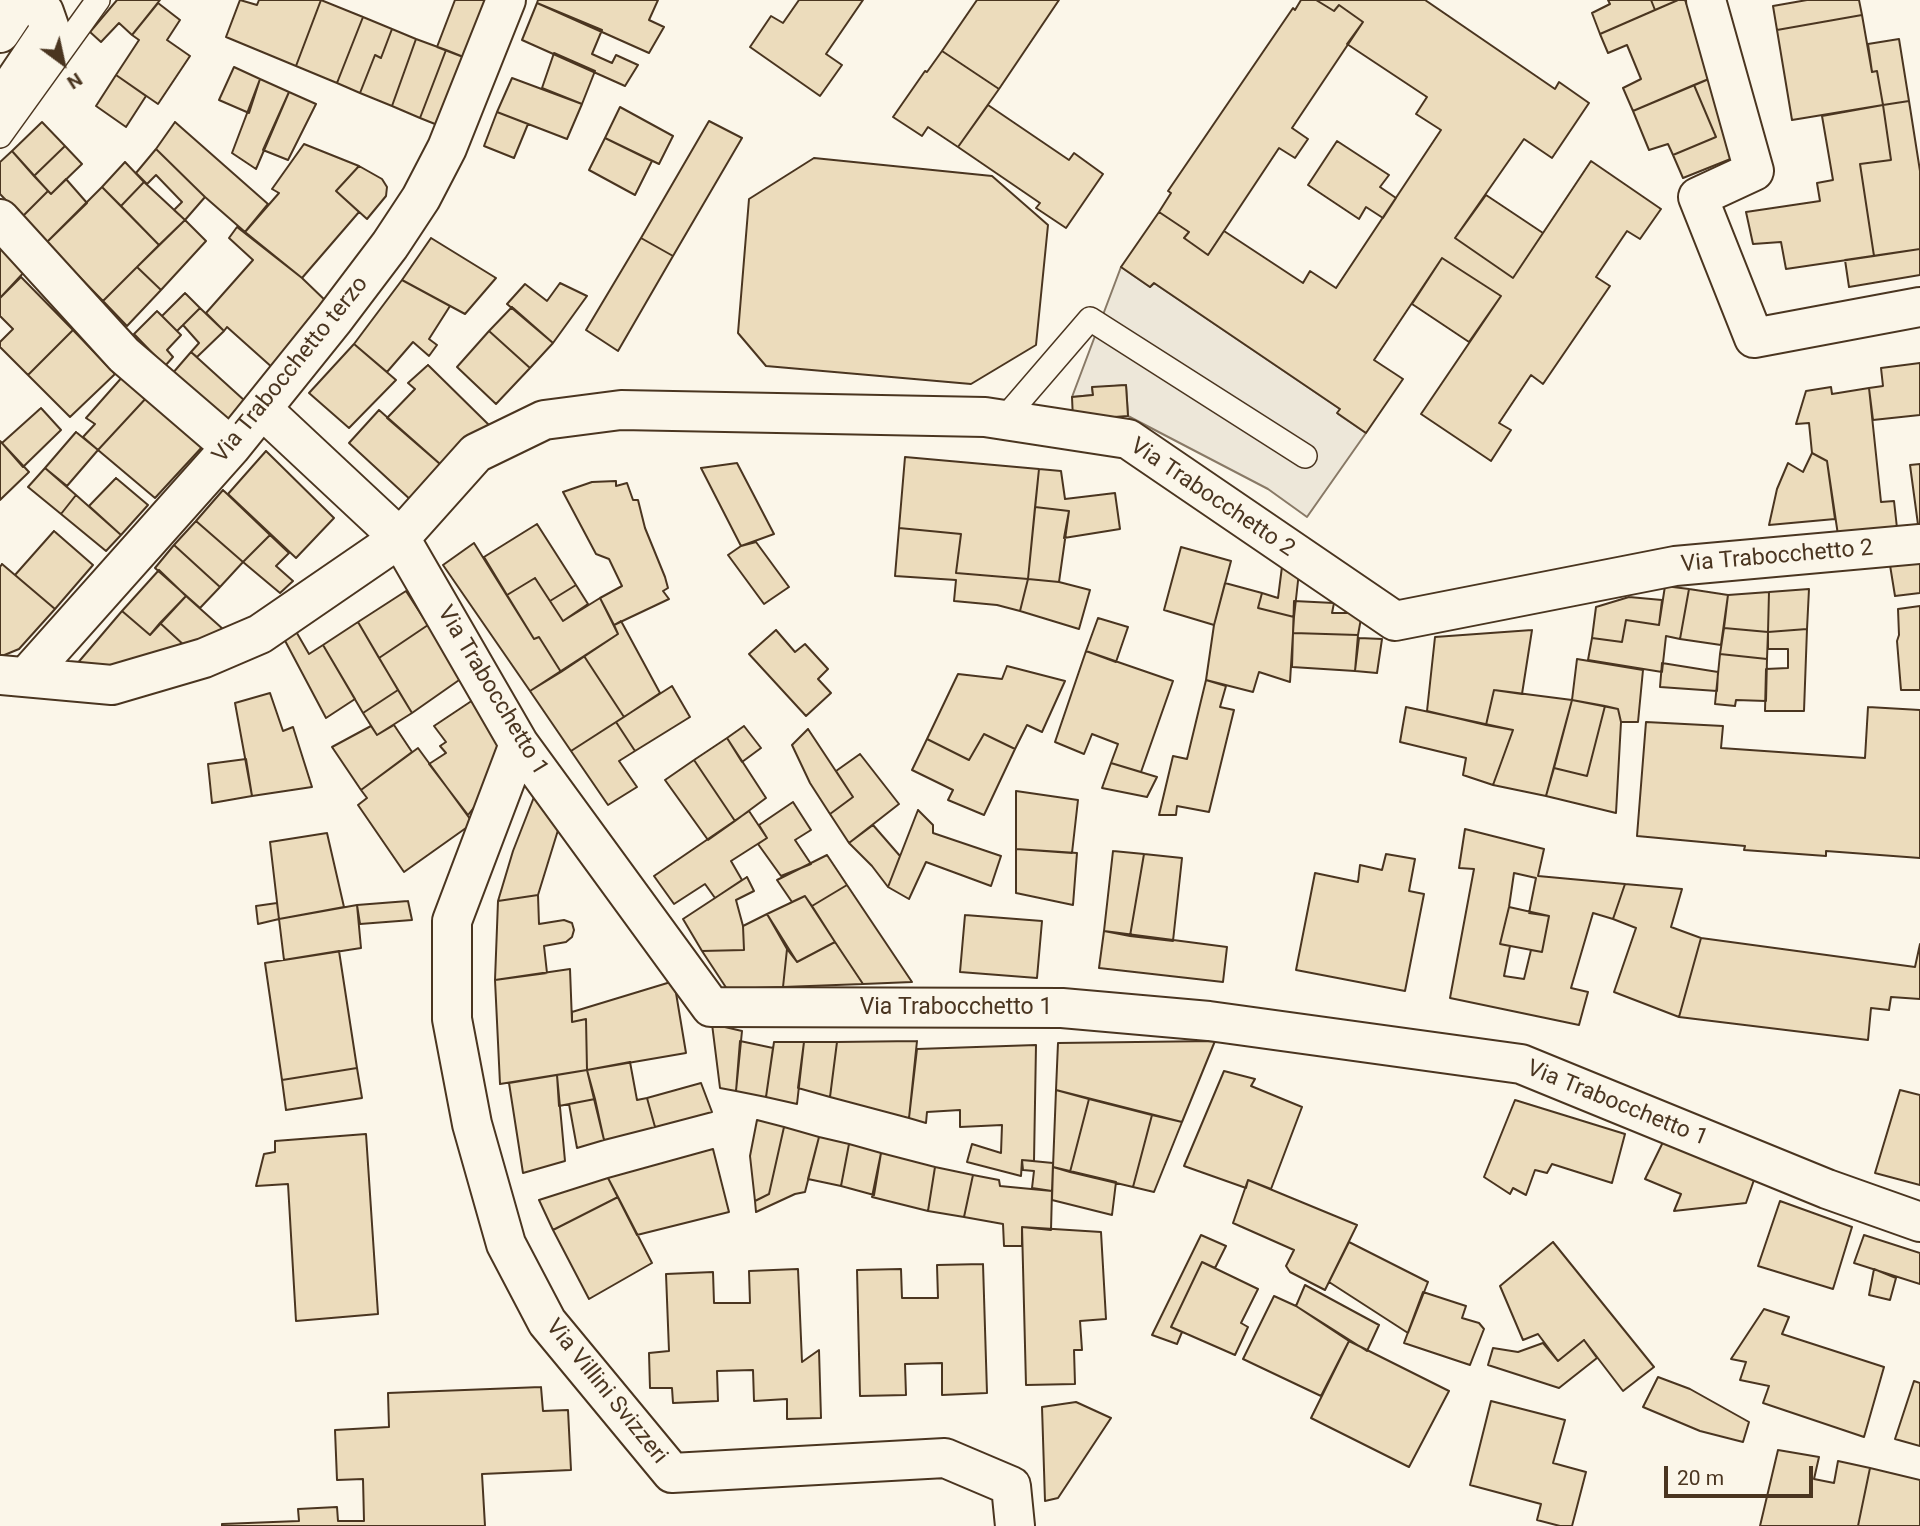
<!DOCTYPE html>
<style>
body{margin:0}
#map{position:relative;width:1920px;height:1526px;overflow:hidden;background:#fbf6e9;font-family:Roboto,sans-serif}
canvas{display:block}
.north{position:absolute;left:28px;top:28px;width:70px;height:70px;-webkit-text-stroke:5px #fbf6e9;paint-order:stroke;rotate:147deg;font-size:19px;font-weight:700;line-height:28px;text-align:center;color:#4a3520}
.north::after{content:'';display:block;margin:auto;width:24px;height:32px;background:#4a3520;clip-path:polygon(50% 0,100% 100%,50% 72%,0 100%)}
.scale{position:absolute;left:1664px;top:1466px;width:149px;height:32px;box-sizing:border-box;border:4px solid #4a3520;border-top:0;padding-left:9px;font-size:21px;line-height:24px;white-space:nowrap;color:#4a3520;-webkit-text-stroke:5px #fbf6e9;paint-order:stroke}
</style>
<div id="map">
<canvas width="1920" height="1526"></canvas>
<div class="north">N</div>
<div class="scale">20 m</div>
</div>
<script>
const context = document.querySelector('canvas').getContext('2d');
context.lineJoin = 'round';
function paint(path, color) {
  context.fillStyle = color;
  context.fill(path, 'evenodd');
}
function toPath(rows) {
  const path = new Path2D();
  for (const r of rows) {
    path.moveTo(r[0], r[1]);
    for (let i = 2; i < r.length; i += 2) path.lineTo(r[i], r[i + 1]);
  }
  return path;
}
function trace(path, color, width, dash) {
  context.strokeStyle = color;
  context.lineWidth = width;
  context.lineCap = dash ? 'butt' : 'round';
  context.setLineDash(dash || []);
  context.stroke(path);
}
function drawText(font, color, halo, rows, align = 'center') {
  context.font = font + ' Roboto,sans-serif';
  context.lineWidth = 5;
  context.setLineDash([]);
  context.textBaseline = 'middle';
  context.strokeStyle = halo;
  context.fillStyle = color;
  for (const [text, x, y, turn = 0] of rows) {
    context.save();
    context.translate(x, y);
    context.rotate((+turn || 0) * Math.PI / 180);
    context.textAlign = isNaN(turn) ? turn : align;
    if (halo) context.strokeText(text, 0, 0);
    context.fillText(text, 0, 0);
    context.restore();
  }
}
const parking = toPath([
 [1121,267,1150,287,1154,283,1340,409,1338,414,1366,433,1307,517,1268,489,1128,416,1126,385,1092,388,1093,395,1072,397,1121,267]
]);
const building = toPath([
 [117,0,160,0,132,35,119,23,101,42,90,32,117,0],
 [240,0,257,5,259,0,321,0,296,66,226,37,240,0],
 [321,0,363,17,337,83,296,66,321,0],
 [455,0,495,0,471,60,437,47,455,0],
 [538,0,658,0,649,20,664,27,649,53,537,3,538,0],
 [799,0,863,0,826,54,842,65,820,96,750,47,771,16,783,23,799,0],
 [977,0,1059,0,999,89,942,51,977,0],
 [1301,0,1316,0,1334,11,1339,5,1363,22,1292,128,1308,139,1295,158,1279,148,1208,255,1184,238,1189,232,1159,212,1171,193,1168,191,1293,8,1295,10,1301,0],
 [1316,0,1425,0,1555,89,1559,82,1589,103,1552,158,1524,139,1455,238,1513,278,1591,161,1661,209,1640,239,1627,231,1596,277,1610,286,1543,384,1531,375,1499,423,1511,430,1491,461,1421,414,1501,296,1442,258,1374,360,1403,379,1366,433,1337,413,1340,409,1154,283,1150,287,1121,267,1159,212,1189,232,1184,238,1208,255,1224,231,1303,283,1310,271,1336,288,1441,130,1416,114,1427,97,1347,44,1363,22,1339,5,1334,11,1316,0],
 [1608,0,1651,0,1655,10,1600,34,1592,13,1610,4,1608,0],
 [1651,0,1678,0,1655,10,1651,0],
 [1678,0,1685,0,1716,76,1633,111,1623,88,1641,79,1627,45,1608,53,1600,34,1678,0],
 [1807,0,1859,0,1862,15,1777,30,1773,6,1807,0],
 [158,3,180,20,167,40,190,56,158,104,116,75,139,40,132,35,158,3],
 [537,3,602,30,592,54,612,63,616,55,638,65,625,86,522,40,537,3],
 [1862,15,1872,72,1877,71,1883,105,1792,120,1777,30,1862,15],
 [363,17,392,29,381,58,375,55,360,93,337,83,363,17],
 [392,29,416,39,392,106,360,93,375,55,381,58,392,29],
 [416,39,446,50,420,118,392,106,416,39],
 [1899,39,1909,101,1883,105,1877,71,1872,72,1868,44,1899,39],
 [446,50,471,60,445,128,420,118,446,50],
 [942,51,999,89,958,147,928,127,922,136,893,117,925,71,927,72,942,51],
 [554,53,595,71,582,104,542,88,554,53],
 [234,67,260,79,249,113,219,100,234,67],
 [116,75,146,96,126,127,96,106,116,75],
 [1716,76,1748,152,1683,178,1673,155,1716,137,1694,85,1716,76],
 [512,78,582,104,567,139,497,112,512,78],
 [260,79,289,92,256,169,232,153,260,79],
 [1694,85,1716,137,1673,155,1668,144,1649,150,1633,111,1694,85],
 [289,92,316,104,288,160,263,150,289,92],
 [1909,101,1920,171,1920,249,1874,256,1860,164,1891,160,1883,105,1909,101],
 [988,105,1069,160,1074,153,1103,174,1066,228,1036,208,1040,203,958,147,988,105],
 [1883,105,1891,160,1860,164,1874,256,1786,269,1781,242,1753,244,1746,212,1820,201,1817,183,1833,180,1822,116,1883,105],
 [620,107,673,136,659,164,605,138,620,107],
 [497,112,528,124,514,158,484,146,497,112],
 [709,121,742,138,673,256,641,238,709,121],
 [42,122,65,146,34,176,12,151,42,122],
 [175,122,268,204,245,232,205,197,156,149,175,122],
 [605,138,652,161,635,195,589,170,605,138],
 [1337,141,1389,175,1380,187,1396,198,1383,218,1366,207,1359,219,1308,185,1337,141],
 [304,144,359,166,336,191,359,212,302,278,245,232,279,193,272,189,304,144],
 [65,146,82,164,51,194,34,176,65,146],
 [156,149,205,197,185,220,174,210,182,202,156,175,147,184,136,173,156,149],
 [12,151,48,191,22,217,0,194,0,162,12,151],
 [814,158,992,176,1048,225,1036,345,971,384,766,366,738,333,749,199,814,158],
 [125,162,144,182,121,206,102,187,125,162],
 [359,166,382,179,387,187,386,196,367,219,336,191,359,166],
 [66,179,87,203,46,243,22,217,48,191,51,194,66,179],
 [144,182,185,220,159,245,121,206,144,182],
 [102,187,159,245,103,301,46,243,102,187],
 [1486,195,1543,233,1513,278,1455,238,1486,195],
 [185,220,206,241,161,290,137,267,185,220],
 [237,227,302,278,329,304,274,369,227,327,224,331,206,313,253,260,229,238,237,227],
 [0,238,27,269,0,298,0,238],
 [431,238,496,278,465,314,402,280,431,238],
 [641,238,673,256,618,351,586,330,641,238],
 [1920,249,1920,275,1849,287,1845,260,1920,249],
 [1442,258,1501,296,1469,342,1412,304,1442,258],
 [137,267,161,290,127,326,103,301,137,267],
 [21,277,73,330,28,375,0,347,0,342,13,329,0,316,0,298,21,277],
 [402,280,450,306,429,339,437,345,429,356,413,342,387,372,354,344,402,280],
 [560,283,587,296,553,343,507,304,525,284,547,301,560,283],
 [185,293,200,308,177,331,162,316,185,293],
 [512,307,553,343,530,368,489,331,512,307],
 [200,308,224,331,197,357,191,352,199,343,183,325,200,308],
 [157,311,181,335,167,350,173,357,165,366,134,334,157,311],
 [73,330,115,374,70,417,28,375,73,330],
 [489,331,530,368,496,404,457,367,489,331],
 [354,344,396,380,349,428,309,393,354,344],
 [191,352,245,401,225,424,172,374,191,352],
 [1920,363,1920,415,1873,420,1869,388,1883,386,1881,368,1920,363],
 [428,365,489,425,448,471,387,418,415,389,408,383,428,365],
 [124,375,148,396,98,450,83,437,95,424,86,418,124,375],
 [1126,385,1128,416,1073,420,1072,397,1093,395,1092,387,1126,385],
 [1831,387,1832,394,1869,388,1881,502,1894,501,1897,528,1838,535,1827,461,1812,453,1809,423,1796,424,1806,391,1831,387],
 [148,396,203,446,155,498,98,450,148,396],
 [41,408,61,430,23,467,2,443,41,408],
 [379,410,448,471,413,502,349,443,379,410],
 [76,432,98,450,67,486,45,468,76,432],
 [0,441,29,472,0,500,0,441],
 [266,451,334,518,296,558,228,494,266,451],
 [1812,453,1827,461,1835,519,1769,525,1777,489,1788,463,1803,472,1812,453],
 [905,457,1039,469,1028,579,956,573,961,534,899,528,905,457],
 [737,463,774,534,741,546,701,468,737,463],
 [1920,464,1920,532,1919,532,1910,465,1920,464],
 [45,468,76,495,61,514,28,487,45,468],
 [1039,469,1061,471,1065,499,1115,493,1120,529,1064,538,1069,511,1035,507,1039,469],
 [116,478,148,505,121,535,89,506,116,478],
 [616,481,616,486,627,483,633,500,638,500,645,528,665,577,668,588,663,591,669,599,614,625,600,598,622,586,609,559,596,554,563,492,592,482,616,481],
 [223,490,270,535,243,562,196,521,223,490],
 [76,495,121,535,106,551,61,514,76,495],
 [1035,507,1069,511,1059,582,1028,579,1035,507],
 [196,521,243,562,220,587,174,545,196,521],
 [537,524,576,585,550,601,535,578,507,595,484,557,537,524],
 [899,528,961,534,956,573,1028,579,1020,611,997,605,954,601,956,580,895,576,899,528],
 [54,531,93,565,55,609,15,575,54,531],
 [270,535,289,553,276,566,293,581,280,593,243,562,270,535],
 [756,542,789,587,764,604,728,555,741,546,756,542],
 [474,543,534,639,539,637,561,672,530,691,443,565,474,543],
 [174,545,220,587,200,608,155,568,174,545],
 [1181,547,1231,561,1214,625,1164,610,1181,547],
 [1284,551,1300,563,1294,617,1258,608,1262,593,1278,598,1284,551],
 [1920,556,1920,593,1895,596,1889,559,1920,556],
 [2,564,55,609,19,649,2,656,0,656,0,567,2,564],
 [159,570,186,596,150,635,122,611,159,570],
 [535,578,563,621,600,598,618,634,561,672,539,637,534,639,507,595,535,578],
 [1028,579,1059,582,1090,590,1079,629,1020,611,1028,579],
 [1225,583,1262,593,1258,608,1294,617,1290,682,1259,672,1253,692,1206,680,1214,625,1225,583],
 [576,585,588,604,563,621,550,601,576,585],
 [1665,586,1689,589,1680,639,1666,636,1662,672,1588,660,1592,638,1622,642,1626,620,1659,625,1665,586],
 [1689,589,1728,595,1721,645,1680,639,1689,589],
 [1809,589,1807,629,1768,632,1769,592,1809,589],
 [406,591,428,625,379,658,358,622,406,591],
 [1769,592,1768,632,1724,628,1728,595,1769,592],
 [186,596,224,630,186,647,160,623,186,596],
 [1629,597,1662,600,1659,625,1626,620,1622,642,1592,638,1596,607,1629,597],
 [1294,601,1334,603,1332,613,1362,613,1358,635,1293,633,1294,601],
 [1920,606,1920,690,1901,690,1897,641,1899,635,1898,609,1920,606],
 [122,611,150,635,160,623,186,647,105,667,76,665,122,611],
 [1098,618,1128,627,1116,662,1086,651,1098,618],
 [621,621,660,693,624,717,584,656,618,634,614,625,621,621],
 [358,622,398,690,363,713,323,645,358,622],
 [428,625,462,678,412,713,379,658,428,625],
 [294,628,309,654,323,645,355,699,326,718,282,635,294,628],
 [1724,628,1768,632,1767,659,1720,654,1724,628],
 [1807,629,1804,711,1765,711,1766,669,1788,668,1788,649,1768,649,1768,632,1807,629],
 [776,630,795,652,805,644,828,669,818,679,831,693,806,716,749,654,776,630],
 [1532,630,1522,694,1494,690,1486,725,1427,711,1435,637,1532,630],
 [1293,633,1358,635,1355,671,1292,667,1293,633],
 [1359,638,1382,639,1377,673,1355,671,1359,638],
 [1086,651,1173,681,1141,772,1111,763,1118,744,1092,734,1084,754,1055,742,1086,651],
 [1720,654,1767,659,1766,701,1736,700,1735,706,1715,704,1720,654],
 [584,656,624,717,571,751,530,691,584,656],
 [1577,659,1643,670,1638,722,1621,722,1618,709,1572,700,1577,659],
 [1662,663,1718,672,1717,691,1660,687,1662,663],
 [1007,666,1065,681,1042,732,1027,725,1015,749,984,734,969,760,927,739,958,674,1002,679,1007,666],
 [1206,680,1226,686,1220,707,1234,710,1209,812,1177,806,1176,815,1159,815,1173,756,1187,759,1206,680],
 [672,686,690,717,635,751,616,722,672,686],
 [398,690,412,713,377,735,363,713,398,690],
 [1494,690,1572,700,1546,796,1493,785,1513,730,1486,725,1494,690],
 [270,693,283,731,293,727,312,787,252,796,235,703,270,693],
 [476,698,500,730,495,763,502,772,468,815,429,764,446,753,440,746,446,742,434,726,476,698],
 [1572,700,1605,706,1587,776,1554,768,1572,700],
 [1605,706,1618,709,1621,722,1616,813,1546,796,1554,768,1587,776,1605,706],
 [1406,707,1513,730,1493,785,1463,775,1466,758,1400,742,1406,707],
 [1868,707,1920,710,1920,858,1826,851,1826,856,1744,850,1745,846,1637,836,1646,722,1723,726,1721,748,1865,758,1868,707],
 [616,722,635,751,619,761,637,787,608,805,571,751,616,722],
 [394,725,412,752,361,790,332,747,371,726,377,735,394,725],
 [744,726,761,748,742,762,727,738,744,726],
 [808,729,853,797,830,814,810,783,792,745,808,729],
 [984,734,1015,749,984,815,948,800,953,790,912,770,927,739,969,760,984,734],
 [727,738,766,798,735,821,694,760,727,738],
 [418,748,473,823,404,872,358,805,367,798,361,790,418,748],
 [860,754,899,804,849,843,830,814,853,797,836,771,860,754],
 [246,759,252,796,212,803,208,764,246,759],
 [694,760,735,821,708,840,665,780,694,760],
 [1111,763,1157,777,1147,797,1102,788,1111,763],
 [541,779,563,814,538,895,498,901,513,851,541,779],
 [1016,791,1078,800,1072,853,1016,849,1016,791],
 [793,802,811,830,795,840,811,864,781,876,758,844,767,838,759,825,793,802],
 [918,810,933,825,933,833,1001,856,991,886,926,862,909,899,888,887,918,810],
 [749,811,767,838,731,861,742,880,715,898,705,884,674,904,654,876,749,811],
 [873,825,900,856,888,887,872,866,849,843,873,825],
 [1465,829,1544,849,1538,876,1625,884,1613,919,1593,913,1571,988,1588,992,1579,1025,1450,998,1474,869,1459,868,1465,829],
 [1514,873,1536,878,1529,913,1549,916,1542,952,1531,950,1524,979,1504,976,1510,946,1500,944,1509,907,1514,873],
 [327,833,344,907,279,919,270,842,327,833],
 [1016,849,1077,853,1073,905,1016,893,1016,849],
 [1113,851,1144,854,1130,936,1104,931,1113,851],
 [1144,854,1182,858,1173,941,1130,936,1144,854],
 [1386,854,1415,859,1409,891,1424,894,1405,991,1296,970,1315,873,1358,882,1360,865,1382,870,1386,854],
 [827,855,847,885,812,906,805,896,792,902,777,880,827,855],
 [747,877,754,891,736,900,743,926,744,950,702,951,683,919,747,877],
 [1625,884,1682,889,1671,927,1701,938,1679,1017,1614,992,1636,928,1613,919,1625,884],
 [847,885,912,982,863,984,835,942,812,906,847,885],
 [538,895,539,924,564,920,572,923,574,930,572,937,566,942,544,946,547,973,495,980,498,901,538,895],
 [805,896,835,942,797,962,767,914,805,896],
 [408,901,412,920,360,924,357,905,408,901],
 [277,903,279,919,258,924,256,906,277,903],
 [357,905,361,948,284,960,279,919,357,905],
 [1509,907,1549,916,1542,952,1500,944,1509,907],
 [767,914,787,949,783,987,727,989,702,951,744,950,743,926,767,914],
 [965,915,1042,921,1037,978,960,972,965,915],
 [1104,931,1227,947,1223,982,1099,968,1104,931],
 [1701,938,1915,967,1920,944,1920,999,1891,997,1889,1010,1871,1008,1868,1040,1679,1017,1701,938],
 [835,942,863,984,783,987,787,949,797,962,835,942],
 [339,951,357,1068,282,1080,265,963,339,951],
 [570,969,572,1022,586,1019,587,1070,500,1084,495,980,570,969],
 [674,981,686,1053,587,1070,586,1019,572,1022,572,1012,674,981],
 [712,1024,742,1031,736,1091,720,1088,712,1024],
 [740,1041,773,1048,766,1097,736,1091,740,1041],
 [917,1041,909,1118,830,1097,837,1042,917,1041],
 [1215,1041,1182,1122,1056,1090,1058,1043,1215,1041],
 [774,1042,804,1042,797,1104,766,1097,774,1042],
 [804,1042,837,1042,830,1097,798,1088,804,1042],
 [1036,1045,1034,1161,1022,1160,1021,1176,967,1162,972,1144,1001,1153,1002,1125,960,1127,960,1110,927,1112,926,1123,909,1118,917,1049,1036,1045],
 [630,1062,637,1100,647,1098,655,1127,604,1140,587,1070,630,1062],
 [357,1068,362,1098,286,1110,282,1080,357,1068],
 [587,1070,595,1099,559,1106,557,1075,587,1070],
 [1224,1071,1255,1079,1251,1086,1302,1107,1271,1189,1248,1180,1246,1188,1184,1166,1224,1071],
 [557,1075,565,1161,523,1173,509,1083,557,1075],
 [701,1083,712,1112,655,1127,647,1098,701,1083],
 [1056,1090,1089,1099,1070,1172,1053,1167,1056,1090],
 [1900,1090,1920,1095,1920,1185,1875,1173,1900,1090],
 [595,1099,604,1140,577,1148,569,1104,595,1099],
 [1089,1099,1152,1115,1133,1187,1070,1172,1089,1099],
 [1515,1100,1625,1134,1612,1183,1552,1164,1547,1173,1535,1170,1526,1195,1513,1188,1510,1194,1484,1177,1515,1100],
 [1152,1115,1182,1122,1154,1192,1133,1187,1152,1115],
 [757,1120,784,1127,769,1194,755,1201,750,1156,757,1120],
 [784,1127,819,1137,805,1192,795,1194,756,1212,755,1201,769,1194,784,1127],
 [366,1134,378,1314,296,1321,288,1184,256,1186,264,1154,275,1152,275,1141,366,1134],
 [819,1137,849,1144,841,1186,808,1179,819,1137],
 [1665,1138,1755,1177,1746,1203,1674,1211,1681,1194,1645,1179,1665,1138],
 [849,1144,881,1153,874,1195,841,1186,849,1144],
 [713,1149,729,1212,637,1235,608,1178,713,1149],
 [881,1153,935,1167,928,1211,872,1197,881,1153],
 [1022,1160,1053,1163,1052,1191,1032,1188,1034,1171,1023,1170,1022,1160],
 [935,1167,973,1175,964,1217,928,1211,935,1167],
 [1053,1167,1116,1182,1112,1215,1052,1200,1053,1167],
 [973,1175,999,1180,1000,1186,1052,1191,1051,1230,1022,1227,1022,1246,1004,1246,1003,1224,964,1217,973,1175],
 [608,1178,618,1197,553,1230,539,1200,608,1178],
 [1248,1180,1357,1225,1325,1290,1290,1272,1286,1266,1294,1250,1233,1223,1248,1180],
 [618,1197,652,1263,589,1299,553,1230,618,1197],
 [1780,1201,1852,1227,1833,1289,1758,1266,1780,1201],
 [1022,1227,1101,1232,1106,1319,1080,1321,1082,1350,1074,1350,1075,1384,1026,1385,1022,1227],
 [1201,1235,1226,1246,1215,1268,1202,1262,1171,1327,1182,1332,1177,1344,1152,1335,1201,1235],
 [1864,1235,1920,1253,1920,1284,1854,1263,1864,1235],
 [1349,1242,1428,1282,1408,1333,1329,1282,1349,1242],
 [1553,1242,1654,1367,1623,1391,1584,1340,1558,1361,1538,1334,1523,1340,1500,1286,1553,1242],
 [1202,1262,1258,1289,1241,1323,1248,1327,1235,1355,1171,1327,1202,1262],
 [983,1264,987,1393,942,1395,942,1363,905,1364,906,1395,860,1396,857,1270,901,1269,902,1298,938,1298,937,1265,983,1264],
 [798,1269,802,1362,819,1350,821,1418,787,1419,787,1399,754,1401,753,1370,717,1371,718,1401,673,1403,672,1388,650,1388,649,1353,669,1351,666,1274,713,1272,714,1303,750,1303,749,1271,798,1269],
 [1874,1269,1896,1278,1890,1300,1869,1295,1874,1269],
 [1305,1285,1379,1325,1367,1351,1296,1306,1305,1285],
 [1423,1292,1466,1306,1462,1318,1479,1323,1484,1329,1470,1365,1404,1343,1423,1292],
 [1274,1296,1296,1306,1349,1341,1321,1396,1243,1359,1274,1296],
 [1764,1309,1789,1317,1782,1334,1884,1367,1864,1437,1763,1403,1769,1386,1740,1380,1746,1362,1731,1359,1764,1309],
 [1584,1340,1597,1358,1559,1388,1488,1365,1493,1348,1518,1352,1543,1343,1558,1361,1584,1340],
 [1349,1341,1449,1391,1409,1467,1311,1418,1349,1341],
 [1658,1377,1690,1389,1749,1422,1743,1442,1700,1431,1643,1407,1658,1377],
 [1914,1381,1920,1383,1920,1446,1895,1439,1914,1381],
 [541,1387,543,1411,568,1410,571,1470,482,1474,485,1526,222,1526,222,1524,299,1521,298,1509,337,1507,338,1521,364,1521,363,1479,337,1480,335,1430,389,1427,388,1393,541,1387],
 [1491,1401,1565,1420,1553,1463,1586,1472,1572,1526,1560,1526,1537,1520,1541,1504,1470,1485,1491,1401],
 [1076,1402,1111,1418,1058,1498,1045,1501,1042,1407,1076,1402],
 [1778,1450,1819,1457,1814,1479,1834,1483,1838,1461,1870,1468,1858,1526,1760,1526,1778,1450],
 [1870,1468,1920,1480,1920,1526,1858,1526,1870,1468]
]);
const service = toPath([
 [0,136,98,0],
 [1003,420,1090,319,1305,456]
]);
const minor = toPath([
 [1706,0,1754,171,1698,197,1754,338,1920,307],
 [0,33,18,6,32,4,44,12,50,29,0,103],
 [0,219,124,355,231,447],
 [262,409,400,538,519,744,711,1007,1062,1008,1209,1021,1521,1064,1827,1189,1920,1222],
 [0,675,112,685,204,658,260,634,400,538,476,453,544,420,621,410,985,417,1128,439,1395,621,1675,566,1920,544],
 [26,677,231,447,334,319,390,245,421,198,447,148,506,0],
 [519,744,452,921,452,1019,472,1124,506,1244,547,1322,672,1473,945,1458,1011,1486,1015,1526]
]);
const streetNames = [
 ["Via Trabocchetto terzo",291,370,-51],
 ["Via Trabocchetto 2",1212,498,34],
 ["Via Trabocchetto 2",1777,557,-5],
 ["Via Trabocchetto 1",492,691,59],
 ["Via Trabocchetto 1",956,1008],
 ["Via Trabocchetto 1",1617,1104,22],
 ["Via Villini Svizzeri",606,1392,51]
];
paint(parking, '#ede7d9');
trace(parking, '#887966', 2);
paint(building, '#ecdcbc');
trace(building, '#4a3520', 2);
trace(service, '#4a3520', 26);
trace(minor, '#4a3520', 42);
trace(service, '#fbf6e9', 23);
trace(minor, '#fbf6e9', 38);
drawText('23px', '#4a3520', '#fbf6e9', streetNames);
</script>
